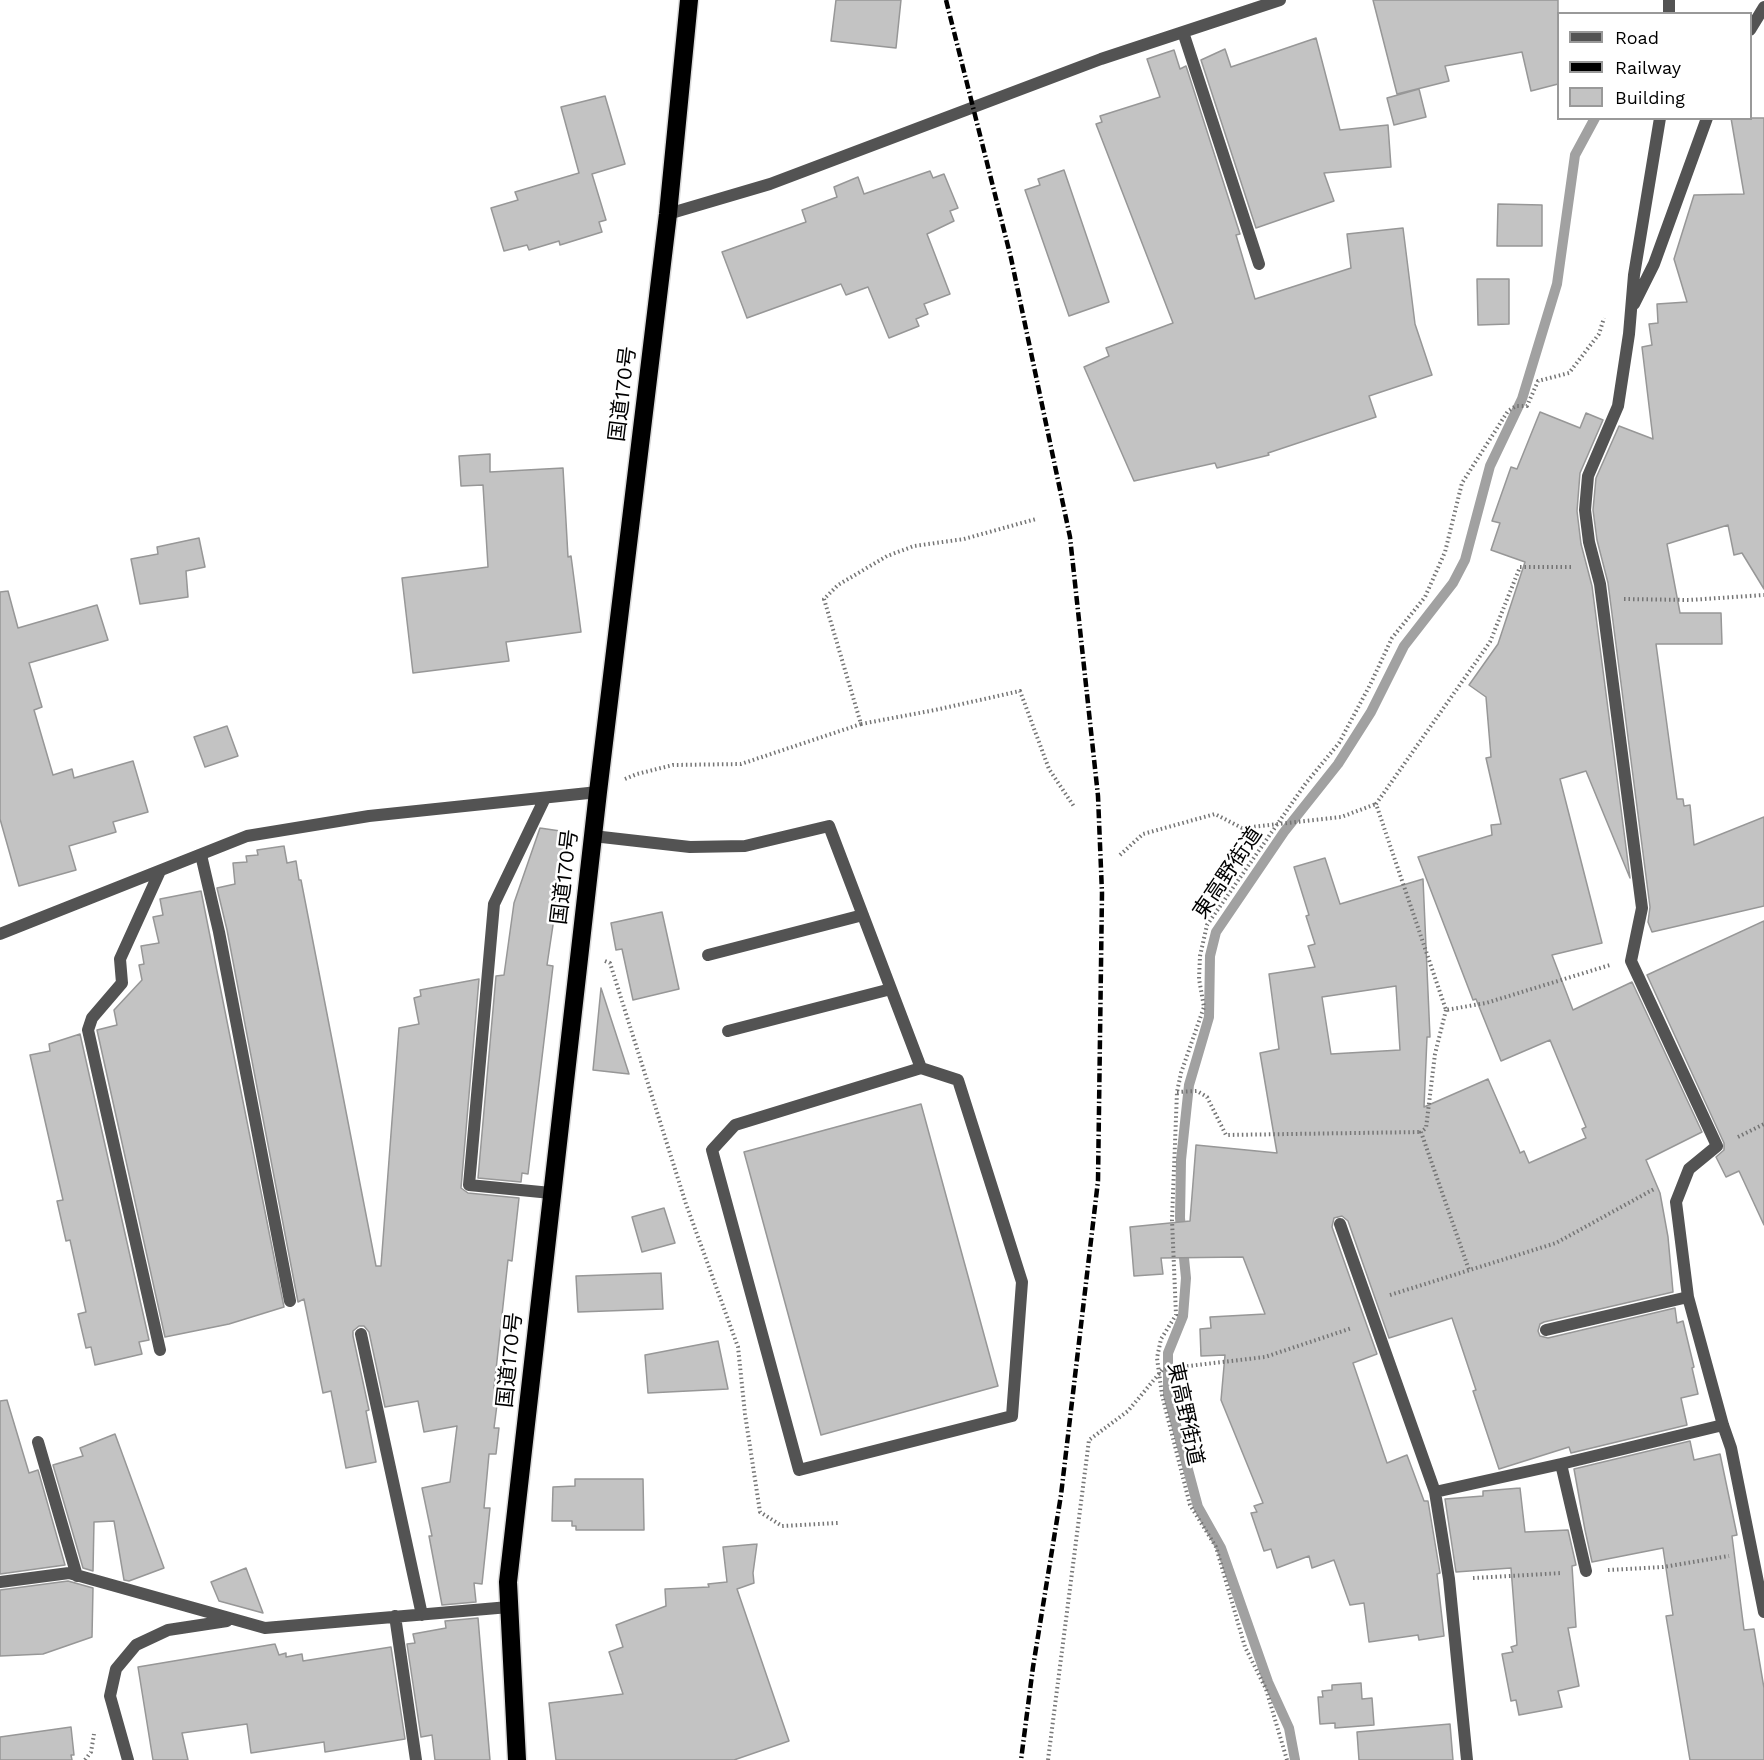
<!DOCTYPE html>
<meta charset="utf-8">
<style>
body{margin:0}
#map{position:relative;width:1764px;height:1760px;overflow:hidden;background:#fff;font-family:"Work Sans",sans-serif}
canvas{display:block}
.legend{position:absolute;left:1557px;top:12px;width:195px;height:108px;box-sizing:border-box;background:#fff;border:2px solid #999;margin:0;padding:8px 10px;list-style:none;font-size:18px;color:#000}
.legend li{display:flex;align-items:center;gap:12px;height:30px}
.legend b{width:30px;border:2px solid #999}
</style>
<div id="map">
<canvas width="1764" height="1760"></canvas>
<ul class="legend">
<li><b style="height:8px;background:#535353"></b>Road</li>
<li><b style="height:8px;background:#000"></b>Railway</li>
<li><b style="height:16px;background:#c3c3c3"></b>Building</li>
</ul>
</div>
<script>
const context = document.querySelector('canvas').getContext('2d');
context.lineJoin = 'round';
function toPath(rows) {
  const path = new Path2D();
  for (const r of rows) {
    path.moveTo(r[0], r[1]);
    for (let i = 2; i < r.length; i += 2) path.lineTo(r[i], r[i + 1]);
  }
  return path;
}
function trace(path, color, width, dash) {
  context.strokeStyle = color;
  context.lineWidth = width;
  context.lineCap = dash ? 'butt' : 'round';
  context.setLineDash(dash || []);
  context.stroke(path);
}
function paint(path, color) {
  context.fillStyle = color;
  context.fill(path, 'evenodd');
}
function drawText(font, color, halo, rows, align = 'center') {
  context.font = font + ' "Work Sans","Noto Sans JP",sans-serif';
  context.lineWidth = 5;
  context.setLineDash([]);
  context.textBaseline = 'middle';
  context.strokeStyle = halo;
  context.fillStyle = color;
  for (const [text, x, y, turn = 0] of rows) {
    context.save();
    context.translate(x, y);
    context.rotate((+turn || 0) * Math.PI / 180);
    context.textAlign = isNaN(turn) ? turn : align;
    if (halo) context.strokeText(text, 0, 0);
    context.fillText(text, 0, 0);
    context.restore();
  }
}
const stream = toPath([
 [1295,1760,1289,1728,1268,1682,1221,1548,1198,1507,1168,1395,1168,1353,1183,1316,1186,1278,1180,1218,1181,1160,1189,1085,1209,1017,1210,956,1216,932,1284,832,1338,764,1371,712,1404,646,1453,583,1465,560,1490,466,1522,399,1557,284,1575,155,1595,118]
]);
const building = toPath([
 [836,0,901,0,896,48,831,41,836,0],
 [1373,0,1558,0,1558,84,1531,91,1522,52,1445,66,1449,81,1397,94,1373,0],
 [1316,38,1340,130,1388,125,1391,167,1324,173,1334,201,1256,228,1201,60,1225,49,1231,67,1316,38],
 [1174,50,1180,69,1186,66,1240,234,1236,235,1255,299,1351,268,1347,234,1403,228,1415,324,1432,375,1369,396,1376,417,1268,453,1269,455,1217,468,1215,463,1134,481,1084,367,1109,356,1106,348,1173,323,1096,124,1102,122,1100,116,1160,97,1147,59,1174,50],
 [1419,89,1426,117,1394,125,1387,98,1419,89],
 [605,96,625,164,592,174,606,220,599,222,602,232,560,245,559,241,529,250,527,245,504,251,491,208,518,200,515,192,579,173,561,107,605,96],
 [1731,118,1764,118,1764,589,1742,553,1734,555,1728,525,1667,544,1680,613,1721,613,1722,644,1656,644,1677,799,1683,799,1684,806,1690,805,1694,845,1764,817,1764,906,1652,932,1648,922,1650,907,1608,583,1597,540,1593,510,1596,478,1619,426,1653,439,1642,347,1652,345,1649,324,1658,323,1657,304,1687,302,1674,259,1694,195,1744,194,1731,118],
 [1064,170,1109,302,1069,316,1025,190,1040,185,1038,179,1064,170],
 [930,171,933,178,944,174,958,208,950,211,954,221,927,234,950,294,924,304,928,314,916,319,919,326,889,338,868,287,846,295,841,284,747,318,722,252,806,222,802,210,837,197,834,187,858,177,864,194,930,171],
 [1498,204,1542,205,1542,246,1497,246,1498,204],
 [1477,279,1509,279,1509,324,1478,325,1477,279],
 [1540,412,1580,428,1586,413,1603,420,1580,473,1577,511,1581,544,1592,586,1630,878,1586,771,1560,779,1602,943,1552,955,1573,1010,1632,982,1702,1132,1646,1160,1660,1193,1668,1237,1673,1292,1544,1322,1540,1324,1538,1331,1540,1336,1548,1338,1675,1308,1677,1323,1683,1321,1694,1367,1692,1368,1698,1394,1681,1398,1687,1425,1571,1453,1569,1447,1499,1469,1473,1391,1476,1390,1452,1318,1389,1338,1348,1221,1342,1216,1334,1218,1332,1227,1377,1354,1353,1363,1387,1463,1407,1455,1424,1501,1428,1501,1440,1573,1437,1574,1444,1636,1419,1640,1418,1635,1369,1642,1364,1603,1350,1605,1334,1560,1312,1568,1309,1556,1277,1568,1271,1549,1264,1551,1251,1513,1257,1512,1254,1506,1263,1503,1221,1400,1225,1355,1201,1356,1200,1329,1211,1328,1210,1317,1265,1314,1243,1257,1161,1258,1163,1274,1134,1276,1130,1227,1190,1221,1196,1145,1277,1153,1260,1053,1279,1049,1269,974,1315,967,1308,946,1315,944,1306,916,1309,915,1294,867,1325,858,1340,904,1423,879,1430,1037,1427,1037,1424,1107,1488,1079,1519,1150,1520,1153,1524,1151,1529,1163,1586,1138,1582,1129,1586,1127,1550,1040,1501,1061,1476,999,1473,1000,1418,857,1492,835,1491,825,1501,824,1486,758,1491,757,1486,697,1469,685,1498,644,1525,562,1491,550,1500,523,1492,521,1511,467,1517,469,1540,412],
 [1396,986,1400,1050,1331,1054,1322,997,1396,986],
 [490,454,490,472,563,468,568,557,571,556,581,632,506,642,509,661,413,673,402,578,488,567,483,485,461,486,459,456,490,454],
 [199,538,205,567,186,571,188,597,140,604,131,559,158,554,157,547,199,538],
 [8,591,18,628,97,605,108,640,29,663,42,707,34,710,53,775,72,769,74,778,133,761,148,812,113,822,116,832,69,846,76,870,19,886,0,819,0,592,8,591],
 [227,726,238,756,205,767,194,737,227,726],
 [540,828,567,832,547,965,553,966,528,1174,522,1173,521,1182,478,1178,496,976,504,975,514,903,540,828],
 [284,846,287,863,296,861,299,880,301,880,376,1266,381,1266,399,1028,419,1024,414,998,421,996,420,990,479,979,461,1188,468,1193,519,1198,512,1261,508,1260,494,1388,499,1389,494,1428,499,1428,496,1454,489,1454,484,1508,490,1508,482,1584,474,1583,476,1602,442,1605,429,1536,432,1536,422,1488,450,1482,457,1426,424,1432,418,1401,385,1407,369,1332,364,1326,359,1326,353,1331,353,1336,369,1410,366,1411,376,1462,346,1468,331,1391,323,1393,304,1299,298,1302,227,930,217,888,235,884,233,863,247,862,246,856,258,855,257,850,284,846],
 [201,891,284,1307,229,1324,165,1337,97,1030,117,1025,114,1010,142,980,139,965,144,964,141,946,159,943,153,917,163,915,160,899,201,891],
 [662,912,679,989,633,1000,622,949,616,950,611,923,662,912],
 [1764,921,1764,1225,1739,1171,1726,1177,1716,1157,1724,1150,1724,1143,1647,975,1764,921],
 [601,988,629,1074,593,1070,601,988],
 [80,1034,149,1340,139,1342,142,1354,95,1365,91,1347,86,1348,78,1314,86,1312,70,1240,66,1241,57,1201,63,1200,30,1055,50,1051,49,1044,80,1034],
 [921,1104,998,1386,821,1435,744,1152,921,1104],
 [664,1208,675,1243,642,1252,632,1217,664,1208],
 [661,1273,663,1309,578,1312,576,1276,661,1273],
 [718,1341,728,1389,648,1393,645,1355,718,1341],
 [7,1400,29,1473,38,1470,65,1565,0,1574,0,1401,7,1400],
 [115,1434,164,1568,129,1581,124,1580,114,1521,94,1522,93,1571,83,1568,53,1465,83,1456,80,1448,115,1434],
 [1690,1441,1694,1460,1720,1454,1737,1535,1732,1536,1744,1630,1754,1629,1764,1688,1764,1760,1690,1760,1666,1616,1673,1615,1663,1548,1592,1562,1585,1530,1574,1469,1690,1441],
 [575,1479,643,1479,644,1530,576,1530,576,1526,572,1526,572,1521,552,1521,553,1487,575,1486,575,1479],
 [1520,1488,1525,1532,1568,1530,1576,1565,1572,1566,1576,1627,1568,1628,1579,1686,1558,1691,1562,1707,1519,1715,1516,1700,1511,1701,1502,1654,1513,1652,1511,1647,1517,1645,1511,1568,1456,1572,1445,1499,1483,1496,1483,1491,1520,1488],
 [757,1544,753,1573,754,1583,737,1589,789,1741,734,1760,556,1760,549,1703,623,1694,609,1652,623,1647,616,1625,666,1606,665,1589,709,1587,708,1584,727,1582,723,1547,757,1544],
 [246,1568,263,1613,219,1601,211,1582,246,1568],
 [68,1581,93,1588,92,1637,43,1654,0,1656,0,1590,68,1581],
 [478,1618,490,1760,435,1760,432,1735,421,1737,407,1644,415,1643,413,1634,446,1628,445,1621,478,1618],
 [275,1644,279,1655,286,1653,286,1657,302,1654,303,1661,391,1647,405,1739,325,1752,324,1742,251,1753,247,1724,182,1733,188,1760,153,1760,138,1667,275,1644],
 [1361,1683,1362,1699,1372,1698,1374,1725,1335,1728,1335,1723,1320,1724,1318,1697,1323,1697,1322,1691,1332,1690,1332,1685,1361,1683],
 [1450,1724,1453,1760,1359,1760,1357,1732,1450,1724],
 [71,1727,74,1755,71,1755,72,1760,0,1760,0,1737,71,1727]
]);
const path = toPath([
 [1571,567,1520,567,1490,642,1376,804,1446,1010,1486,1003,1610,965],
 [1624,599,1689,600,1764,595],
 [861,724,935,710,1020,691,1049,769,1075,808],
 [625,779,637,774,673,765,741,764,861,724,824,599,838,585,887,556,914,546,964,539,1036,519],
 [1120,855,1143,834,1215,814,1242,828,1341,817,1376,804],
 [605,961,610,963,686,1204,738,1347,745,1414,760,1512,782,1526,838,1523],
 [1446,1010,1435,1054,1426,1128,1421,1132,1469,1270],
 [1177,1092,1197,1091,1207,1097,1226,1135,1421,1132],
 [1738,1137,1764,1124],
 [1390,1295,1556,1243,1654,1189],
 [1608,1570,1663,1567,1729,1556],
 [1473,1578,1562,1573],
 [85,1760,91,1752,94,1734],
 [1048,1760,1089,1440,1128,1411,1163,1369,1265,1357,1352,1328],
 [1287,1760,1266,1689,1245,1647,1216,1547,1190,1505,1162,1395,1157,1358,1161,1339,1176,1315,1172,1220,1177,1092,1181,1073,1204,1007,1199,979,1200,956,1207,925,1306,783,1339,743,1370,685,1392,638,1425,597,1445,552,1462,483,1508,411,1516,406,1527,406,1538,381,1569,373,1599,334,1604,318]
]);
const lane = toPath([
 [593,836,690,847,745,846,829,826,921,1068,958,1080,1022,1282,1012,1416,799,1470,712,1150,735,1125,921,1068],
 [708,955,863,915],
 [728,1031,891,989]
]);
const street = toPath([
 [1669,14,1669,0],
 [1750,30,1764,7],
 [1183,32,1259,264],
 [1660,118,1634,275,1629,334,1618,406,1588,476,1585,510,1589,542,1600,584,1642,908,1631,961,1717,1146,1689,1169,1676,1202,1688,1297,1723,1425,1731,1448,1764,1612],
 [668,214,770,184,1101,59,1280,0],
 [1634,304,1654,264,1707,118],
 [545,798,494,904,469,1185,551,1193],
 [201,855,219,932,290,1301],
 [0,934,247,836,369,816,598,792],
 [1340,1224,1435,1492,1449,1579,1467,1760],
 [1546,1330,1688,1297],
 [361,1334,422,1615],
 [160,1350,88,1030,92,1018,122,983,120,959,160,871],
 [38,1442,77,1576],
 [1561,1464,1586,1571],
 [1435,1492,1561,1464,1723,1425],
 [0,1582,69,1573,265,1628,509,1607],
 [395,1616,416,1760],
 [128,1760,110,1696,116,1669,136,1645,168,1630,227,1621]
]);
const highway = toPath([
 [517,1760,508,1582,598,792,668,214,689,0]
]);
const rail = toPath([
 [946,0,1011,258,1070,537,1098,796,1102,893,1098,1181,1061,1495,1033,1667,1021,1760]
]);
const streetNames = [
 ["国道170号",623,394,-83],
 ["東高野街道",1228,873,-56],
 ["国道170号",565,877,-83],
 ["国道170号",510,1360,-84],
 ["東高野街道",1185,1414,78]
];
trace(stream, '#a1a1a1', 10);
paint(building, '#c3c3c3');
trace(building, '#979797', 1.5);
trace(highway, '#dbdbdb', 21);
trace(path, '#757575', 4, [1.5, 3]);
trace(lane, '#535353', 12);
trace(street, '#535353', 12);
trace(highway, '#000', 18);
trace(rail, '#000', 4.5, [9, 3, 1.5, 3]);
drawText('21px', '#000', '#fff', streetNames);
</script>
